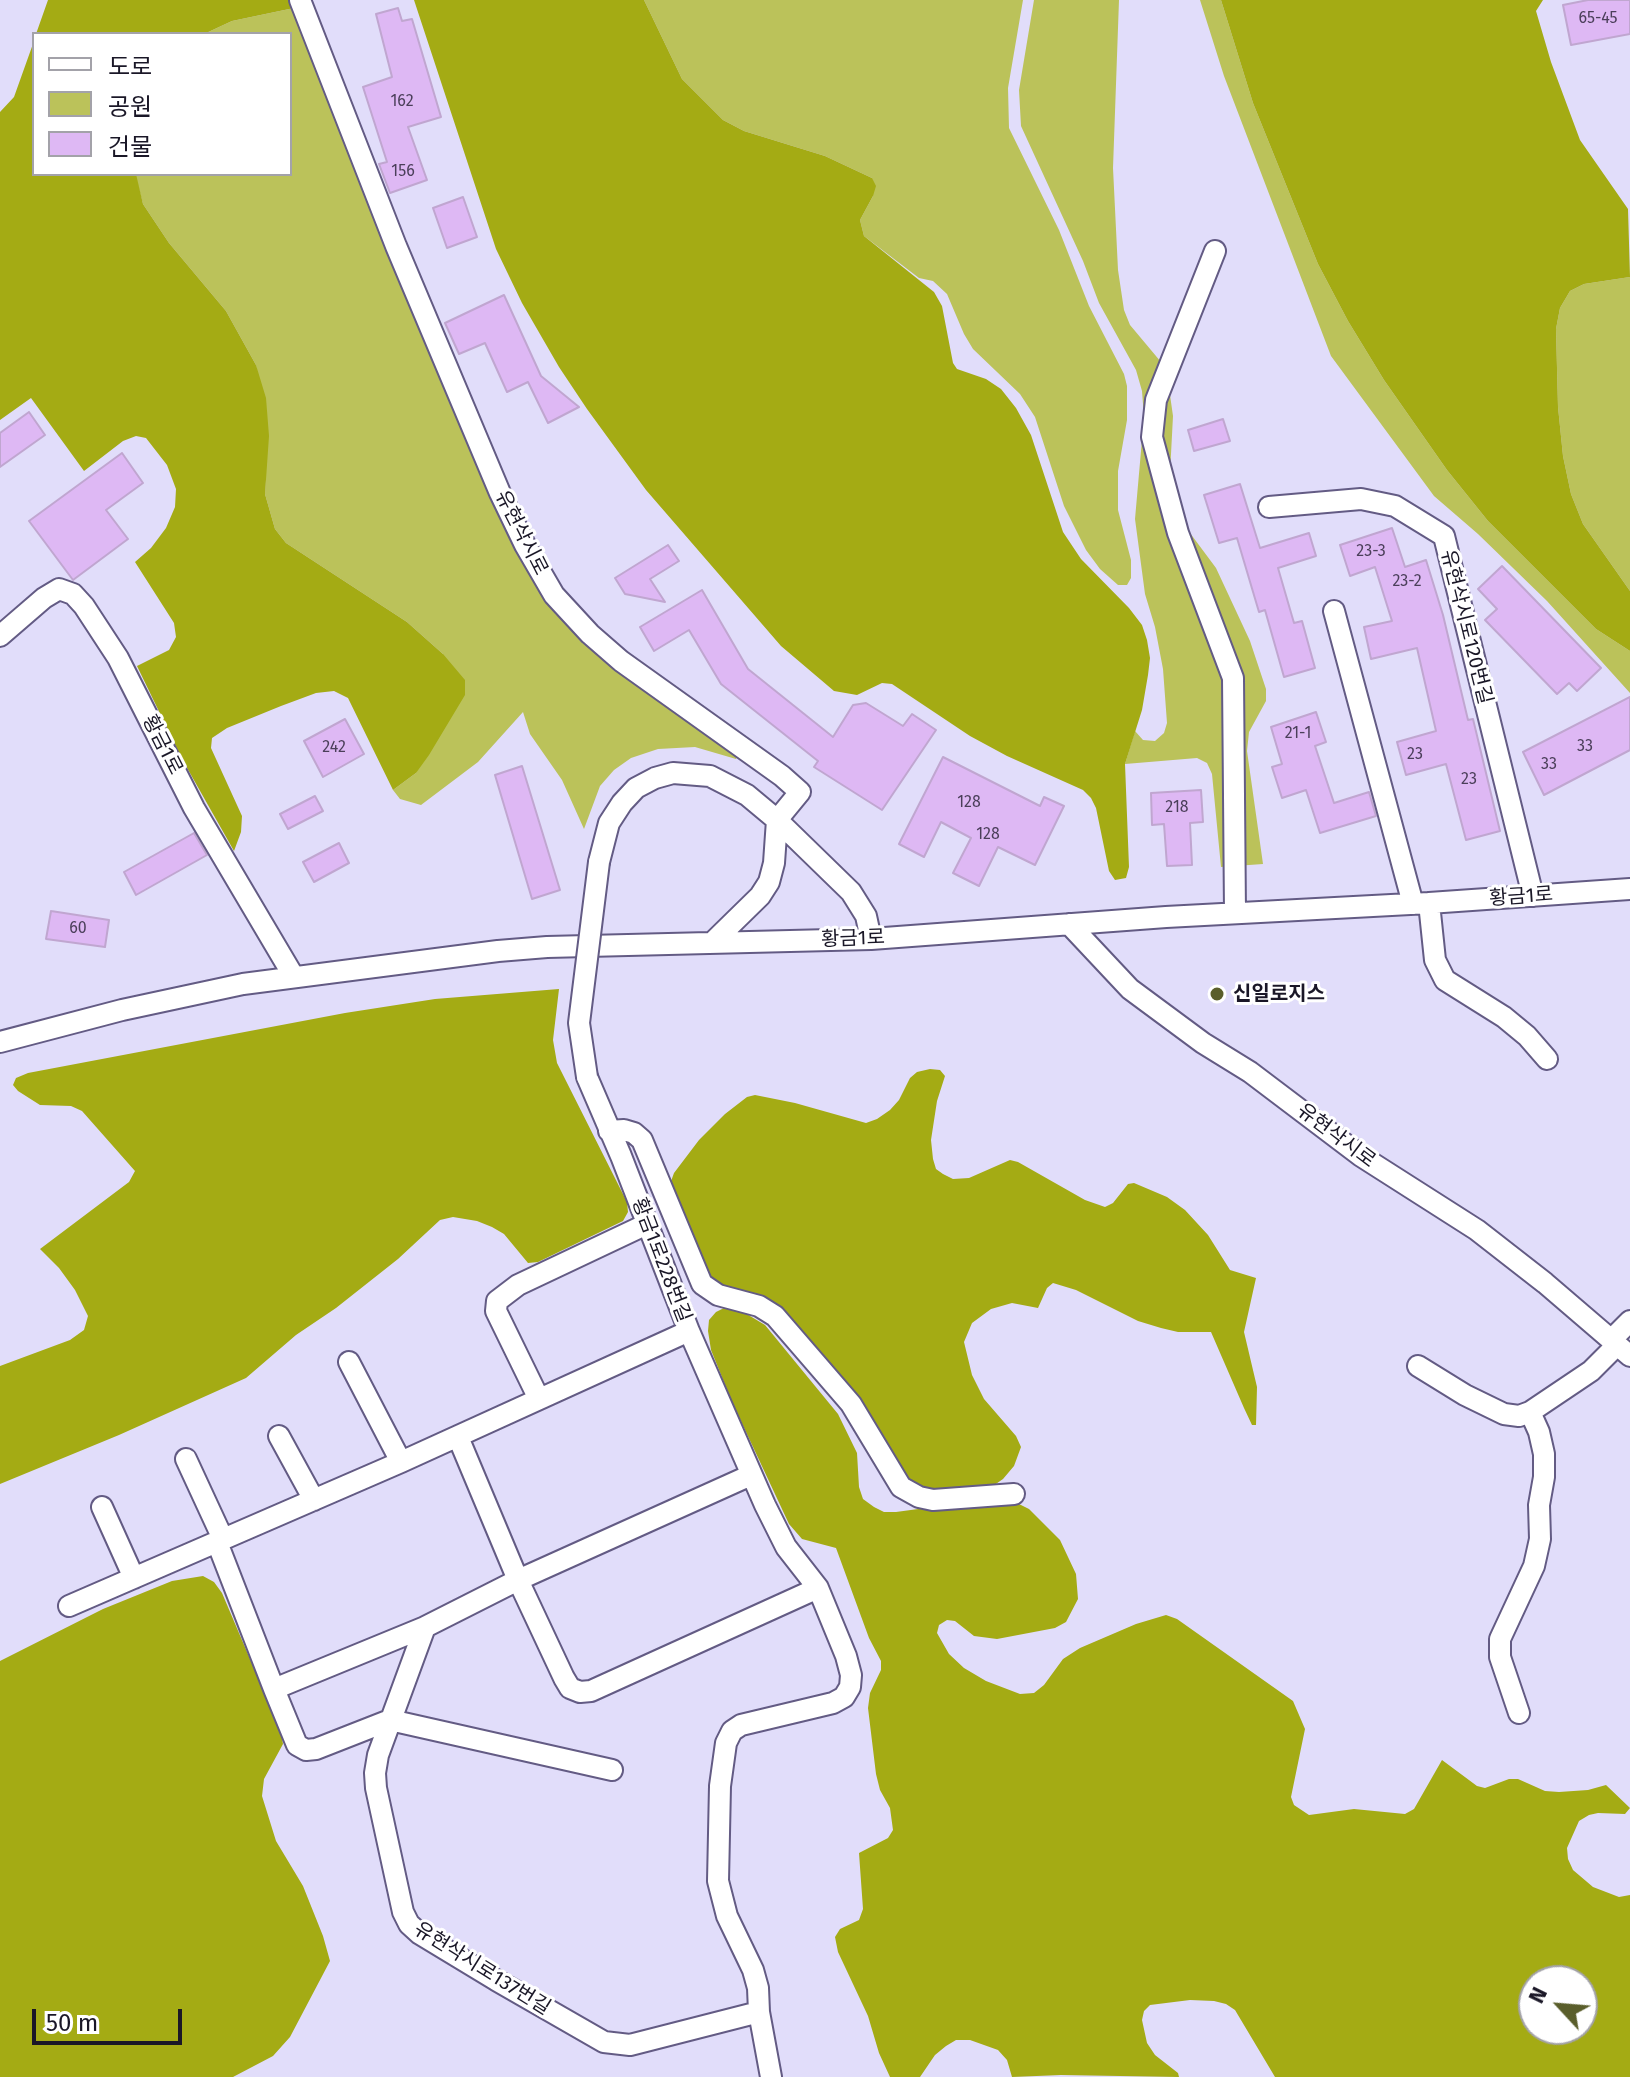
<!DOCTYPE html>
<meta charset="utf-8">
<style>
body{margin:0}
#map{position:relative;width:1630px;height:2077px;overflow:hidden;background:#e1ddfa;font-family:"Fira Sans","Noto Sans KR",sans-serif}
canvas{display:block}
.legend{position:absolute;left:32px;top:32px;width:260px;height:144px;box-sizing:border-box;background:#fff;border:2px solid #a3a2a9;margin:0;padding:10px 14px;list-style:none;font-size:24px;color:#1a1727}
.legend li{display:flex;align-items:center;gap:16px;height:40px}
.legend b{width:40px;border:2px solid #a3a2a9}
.north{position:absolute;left:1518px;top:1965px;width:80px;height:80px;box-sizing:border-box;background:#fff;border:2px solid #a3a2a9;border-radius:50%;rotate:296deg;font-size:22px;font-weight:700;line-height:32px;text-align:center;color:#1a1727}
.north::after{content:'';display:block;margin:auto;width:28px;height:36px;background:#5a5e2b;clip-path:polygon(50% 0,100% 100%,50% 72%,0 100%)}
.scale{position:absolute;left:32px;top:2009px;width:150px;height:36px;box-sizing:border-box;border:4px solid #1a1727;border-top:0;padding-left:10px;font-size:24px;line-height:28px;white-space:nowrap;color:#1a1727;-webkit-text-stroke:6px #fff;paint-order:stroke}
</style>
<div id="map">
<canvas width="1630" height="2077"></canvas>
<ul class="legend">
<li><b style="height:10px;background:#fff"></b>도로</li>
<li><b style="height:22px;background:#bbc25a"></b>공원</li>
<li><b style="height:22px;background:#deb8f4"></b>건물</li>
</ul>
<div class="north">N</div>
<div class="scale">50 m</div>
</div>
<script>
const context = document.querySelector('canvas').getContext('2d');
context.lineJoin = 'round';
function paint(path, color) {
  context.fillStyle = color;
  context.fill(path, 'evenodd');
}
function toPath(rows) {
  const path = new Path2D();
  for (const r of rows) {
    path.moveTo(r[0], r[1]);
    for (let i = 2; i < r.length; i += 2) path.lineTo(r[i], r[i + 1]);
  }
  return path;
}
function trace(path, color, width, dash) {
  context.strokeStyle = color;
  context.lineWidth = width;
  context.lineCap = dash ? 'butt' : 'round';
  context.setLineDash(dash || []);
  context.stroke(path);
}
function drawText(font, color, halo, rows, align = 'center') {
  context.font = font + ' "Fira Sans","Noto Sans KR",sans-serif';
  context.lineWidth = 6;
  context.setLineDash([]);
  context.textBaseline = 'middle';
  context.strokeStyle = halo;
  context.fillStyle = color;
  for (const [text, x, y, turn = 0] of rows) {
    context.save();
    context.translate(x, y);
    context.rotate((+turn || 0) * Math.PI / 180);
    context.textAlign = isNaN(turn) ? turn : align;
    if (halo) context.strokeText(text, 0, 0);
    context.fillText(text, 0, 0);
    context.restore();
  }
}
const green = toPath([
 [644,0,1023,0,1008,88,1009,128,1059,230,1089,306,1124,374,1127,386,1127,420,1118,471,1118,510,1131,560,1131,578,1127,585,1118,585,1100,569,1086,550,1064,506,1035,417,1020,394,973,349,964,334,947,294,933,281,919,278,864,236,860,220,873,196,872,178,825,156,744,131,723,120,682,79],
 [1034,0,1119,0,1113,168,1118,270,1124,310,1130,325,1161,362,1167,374,1173,416,1170,473,1187,529,1216,568,1250,641,1266,689,1266,701,1249,732,1247,751,1263,864,1221,867,1212,774,1207,763,1197,758,1125,764,1135,731,1143,740,1155,741,1164,733,1167,723,1163,669,1155,627,1145,594,1135,519,1144,417,1142,391,1136,370,1099,303,1083,261,1021,126,1019,90],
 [1200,0,1221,0,1253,103,1318,264,1348,321,1384,380,1447,470,1488,521,1596,629,1630,651,1630,693,1547,601,1478,534,1434,496,1331,356,1224,76],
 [294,8,391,260,531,572,739,753,736,759,695,747,658,749,631,758,614,770,600,786,584,829,562,780,530,734,523,712,478,762,421,805,400,799,393,790,416,773,443,654,407,622,286,543,275,529,265,494,266,471,256,365,226,311,169,243,143,204,136,178,136,174,290,174,290,34,204,34,232,21],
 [1630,277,1630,591,1583,524,1571,494,1563,456,1558,407,1556,329,1560,308,1570,291,1584,284]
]);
const forest = toPath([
 [48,0,290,0,294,8,232,21,204,34,36,34],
 [414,0,644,0,682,79,723,120,744,131,825,156,872,178,876,186,873,196,860,220,864,236,934,292,942,306,953,363,957,369,986,379,1001,389,1016,408,1031,435,1063,532,1081,559,1129,608,1142,625,1147,640,1150,658,1148,675,1142,710,1125,764,1129,867,1126,878,1115,880,1109,871,1096,808,1091,798,1083,790,1007,756,970,736,892,684,882,683,857,695,834,691,781,646,646,490,587,409,559,367,522,303,496,249],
 [1221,0,1543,0,1536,11,1551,62,1580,140,1628,209,1630,277,1584,284,1570,291,1560,308,1556,329,1558,407,1563,456,1571,494,1583,524,1630,591,1630,651,1596,629,1488,521,1447,470,1384,380,1348,321,1318,264,1253,103],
 [34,41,34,174,136,174,143,204,169,243,226,311,256,365,266,398,269,436,265,494,275,529,286,543,407,622,443,654,465,680,465,695,429,755,416,773,393,790,348,698,334,691,316,693,281,706,227,728,212,738,211,748,242,816,241,832,234,851,182,759,137,666,169,650,176,637,174,623,135,562,151,548,166,528,175,507,176,489,167,465,146,438,136,436,123,441,84,471,31,398,0,420,0,112,14,97],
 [559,989,553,1040,557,1063,627,1202,628,1212,623,1221,538,1262,528,1263,504,1234,492,1227,477,1221,453,1217,440,1220,398,1259,336,1308,296,1335,246,1378,119,1435,0,1484,0,1366,70,1340,84,1330,88,1316,75,1290,59,1268,40,1249,129,1182,135,1171,82,1111,71,1106,40,1105,18,1091,13,1085,16,1078,28,1073,345,1013,435,999],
 [930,1069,940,1070,945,1076,937,1101,931,1140,933,1159,936,1169,943,1174,953,1179,969,1178,1010,1160,1018,1162,1085,1200,1105,1207,1113,1203,1128,1184,1134,1183,1167,1197,1185,1210,1208,1235,1230,1270,1256,1278,1244,1332,1257,1387,1256,1425,1252,1425,1244,1408,1211,1332,1178,1332,1161,1328,1138,1321,1076,1290,1053,1283,1047,1288,1038,1308,1012,1303,991,1309,972,1323,964,1342,972,1375,984,1399,1016,1436,1021,1447,1014,1466,1003,1479,990,1488,972,1492,916,1490,797,1332,706,1276,670,1184,674,1173,699,1140,725,1114,747,1097,755,1095,795,1103,866,1123,877,1119,890,1110,899,1100,910,1078,917,1072],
 [724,1308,745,1313,765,1325,838,1414,857,1453,859,1487,863,1499,874,1507,884,1512,896,1512,933,1507,1015,1502,1029,1509,1060,1540,1076,1574,1078,1599,1066,1622,1055,1628,997,1639,974,1636,955,1621,947,1620,939,1625,937,1633,949,1654,964,1668,986,1681,1020,1694,1034,1693,1044,1685,1063,1659,1080,1648,1136,1624,1166,1615,1177,1619,1293,1701,1305,1729,1291,1797,1294,1805,1309,1815,1354,1809,1405,1814,1414,1809,1442,1760,1477,1786,1485,1788,1509,1779,1518,1779,1545,1791,1559,1792,1588,1790,1606,1785,1630,1808,1625,1814,1598,1813,1589,1815,1579,1821,1567,1848,1568,1859,1573,1870,1593,1887,1619,1897,1630,1895,1630,2077,1275,2077,1235,2010,1226,2004,1214,2001,1190,2000,1150,2005,1144,2011,1142,2020,1147,2043,1155,2055,1178,2073,1179,2077,1061,2075,1012,2077,1007,2060,998,2050,970,2040,956,2040,946,2046,935,2055,920,2077,890,2077,879,2053,868,2016,838,1952,835,1937,840,1929,859,1920,863,1909,859,1853,888,1838,893,1830,890,1808,880,1790,876,1774,868,1708,870,1693,881,1670,881,1661,869,1638,836,1548,802,1539,789,1524,732,1402,711,1350,708,1331,709,1320,716,1312],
 [1534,1981,1582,1981,1582,2029,1534,2029],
 [203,1576,214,1582,222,1593,281,1732,283,1744,264,1779,262,1796,276,1841,303,1886,323,1936,330,1961,290,2037,273,2056,233,2077,0,2077,0,1661,103,1609,172,1581]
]);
const building = toPath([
 [1588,0,1630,0,1630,34,1571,45,1563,5,1588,0],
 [398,8,402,21,412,19,441,117,408,127,427,180,390,193,379,164,387,162,363,87,392,77,376,14,398,8],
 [463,197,477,237,447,248,433,208,463,197],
 [504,295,541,376,579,407,548,423,528,382,507,392,485,343,459,354,445,323,504,295],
 [29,412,45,435,0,467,0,433,29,412],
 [1223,419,1230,441,1194,451,1188,430,1223,419],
 [122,453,143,483,106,510,128,539,73,580,29,521,122,453],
 [1240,484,1260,548,1309,533,1316,556,1278,568,1294,623,1302,621,1315,668,1284,677,1265,610,1259,612,1237,538,1219,543,1204,495,1240,484],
 [1392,528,1405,567,1426,560,1443,615,1468,720,1473,719,1500,831,1466,840,1446,764,1406,775,1397,742,1436,731,1417,648,1371,659,1364,627,1392,621,1375,567,1350,576,1340,545,1392,528],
 [668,545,679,561,650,579,665,602,625,594,615,578,668,545],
 [1502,566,1601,668,1577,691,1569,683,1557,694,1485,620,1497,609,1478,589,1502,566],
 [702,590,748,669,833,737,853,705,866,703,903,726,912,714,936,730,882,810,814,767,818,761,721,684,689,630,654,651,640,627,702,590],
 [1630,697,1630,750,1544,795,1523,752,1630,697],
 [1316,712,1326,742,1315,746,1334,803,1369,792,1376,816,1320,833,1306,790,1282,798,1272,767,1282,764,1271,727,1316,712],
 [345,719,364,754,323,777,304,741,345,719],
 [943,757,1040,806,1044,797,1064,806,1035,865,998,847,979,886,953,873,971,838,941,822,924,857,899,844,943,757],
 [522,766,560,890,532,899,495,775,522,766],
 [1201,790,1203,822,1190,823,1192,865,1167,866,1164,824,1152,825,1151,793,1201,790],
 [315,796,323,811,288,829,280,814,315,796],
 [194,833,207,855,136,895,124,872,194,833],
 [339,843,349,863,314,882,303,862,339,843],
 [51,911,109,920,105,947,46,939,51,911]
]);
const minor = toPath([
 [300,0,396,246,500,493,525,545,554,595,590,634,621,661,782,776,800,792,777,820,851,892,866,916,871,939],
 [1215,251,1156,400,1152,437,1178,533,1233,678,1235,913],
 [1269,507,1361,499,1395,506,1444,536,1533,896],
 [1334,611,1413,904],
 [0,636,44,598,59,589,73,594,84,606,118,658,194,808,294,977],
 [599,862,609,823,622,803,636,788,655,778,673,773,710,776,747,795,777,820,774,863,769,882,760,896,712,943],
 [1429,903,1435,960,1445,980,1504,1017,1527,1036,1547,1059],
 [1069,924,1130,989,1203,1043,1250,1072,1361,1156,1477,1230,1545,1283,1630,1356],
 [0,1042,122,1010,243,984,498,951,547,947,871,939,1166,917,1429,903,1630,889],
 [609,1131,624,1130,634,1133,642,1140,702,1284,718,1295,759,1306,775,1316,851,1404,901,1487,919,1497,933,1500,1014,1494],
 [689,1331,765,1505,786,1547,818,1588,846,1656,851,1675,850,1687,844,1697,833,1703,741,1725,732,1731,726,1743,720,1786,718,1881,727,1916,753,1970,758,1988,759,2012],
 [1611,1340,1630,1321],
 [349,1362,401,1462],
 [1418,1366,1465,1395,1504,1414,1519,1416,1530,1412],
 [539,1399,496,1311,497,1301,518,1285,647,1224],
 [279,1436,314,1500],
 [458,1437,518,1580,425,1627,378,1755,375,1773,376,1788,403,1912,409,1924,420,1934,496,1980,604,2042,630,2045,759,2012,771,2077],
 [186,1459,223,1539],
 [751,1475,518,1580,564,1678,570,1688,580,1692,591,1691,818,1588],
 [102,1507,134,1578],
 [217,1542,274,1689,425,1627],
 [69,1606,401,1462,689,1331,621,1156,587,1077],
 [274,1689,297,1745,306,1750,316,1749,390,1720,612,1770],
 [1519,1713,1500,1657,1500,1639,1534,1566,1540,1539,1539,1505,1544,1477,1544,1454,1539,1432,1530,1412,1591,1371,1617,1345]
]);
const minorBridge = toPath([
 [587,1077,579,1023,599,862]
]);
const markers = [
 [1217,994,8,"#5a5e2b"]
];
const numberNames = [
 ["65-45",1598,19],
 ["162",402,102],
 ["156",403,172],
 ["23-3",1371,552],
 ["23-2",1407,582],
 ["21-1",1298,734],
 ["33",1585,747],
 ["242",334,748],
 ["23",1415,755],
 ["33",1549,765],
 ["23",1469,780],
 ["128",969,803],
 ["218",1177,808],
 ["128",988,835],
 ["60",78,929]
];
const streetNames = [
 ["유현삭시로",521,533,63],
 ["유현삭시로120번길",1466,627,76],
 ["황금1로",162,745,63],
 ["황금1로",1521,897,-4],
 ["황금1로",853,939,-2],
 ["유현삭시로",1336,1136,37],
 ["황금1로228번길",661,1260,69],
 ["유현삭시로137번길",482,1969,32]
];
const poiNames = [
 ["신일로지스",1233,994]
];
paint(green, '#bbc25a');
paint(forest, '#a4ab14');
paint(building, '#deb8f4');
trace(building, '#c0a6d0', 2);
trace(minor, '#635b84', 24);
trace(minor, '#fff', 20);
trace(minorBridge, '#635b84', 24, []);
trace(minorBridge, '#fff', 20);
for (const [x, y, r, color] of markers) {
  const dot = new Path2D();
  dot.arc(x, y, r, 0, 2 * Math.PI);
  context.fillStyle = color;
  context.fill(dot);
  trace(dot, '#fff', 3);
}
drawText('16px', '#4b3f5a', null, numberNames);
drawText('20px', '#1a1727', '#fff', streetNames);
drawText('bold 20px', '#1a1727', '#fff', poiNames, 'left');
</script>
